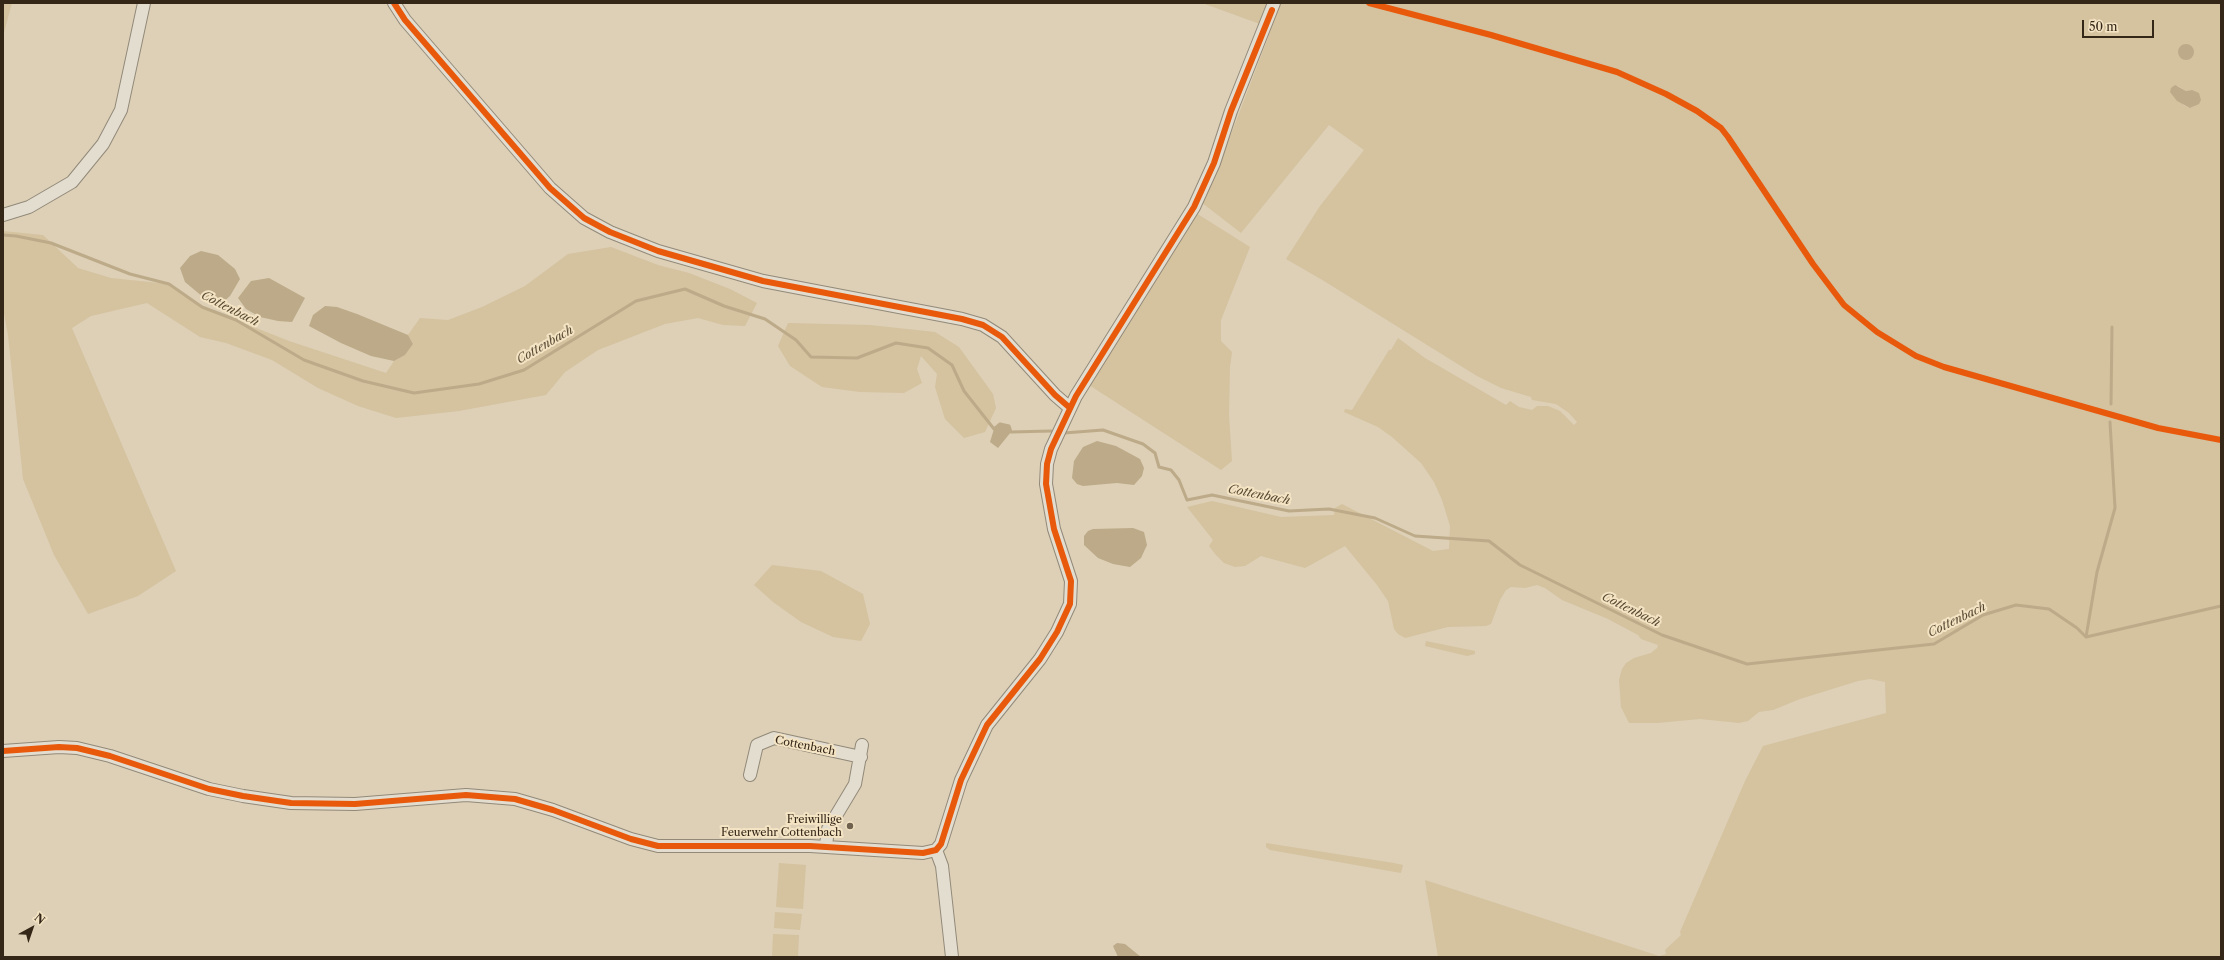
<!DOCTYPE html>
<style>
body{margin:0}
#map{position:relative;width:2224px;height:960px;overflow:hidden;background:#ddd0b6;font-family:"Libre Caslon Text",serif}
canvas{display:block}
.frame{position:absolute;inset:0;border:4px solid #342717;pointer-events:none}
.north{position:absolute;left:12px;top:908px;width:40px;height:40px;-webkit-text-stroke:3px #f4e4c4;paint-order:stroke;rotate:40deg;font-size:11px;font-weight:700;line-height:16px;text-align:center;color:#342717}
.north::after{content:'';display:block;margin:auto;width:14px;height:18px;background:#342717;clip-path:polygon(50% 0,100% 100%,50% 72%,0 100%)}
.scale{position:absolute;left:2082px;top:20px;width:72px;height:18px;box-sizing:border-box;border:2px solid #342717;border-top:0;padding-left:5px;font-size:12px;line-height:14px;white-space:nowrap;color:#342717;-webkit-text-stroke:3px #f4e4c4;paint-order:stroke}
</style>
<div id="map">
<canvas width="2224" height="960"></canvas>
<div class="frame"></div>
<div class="north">N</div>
<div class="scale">50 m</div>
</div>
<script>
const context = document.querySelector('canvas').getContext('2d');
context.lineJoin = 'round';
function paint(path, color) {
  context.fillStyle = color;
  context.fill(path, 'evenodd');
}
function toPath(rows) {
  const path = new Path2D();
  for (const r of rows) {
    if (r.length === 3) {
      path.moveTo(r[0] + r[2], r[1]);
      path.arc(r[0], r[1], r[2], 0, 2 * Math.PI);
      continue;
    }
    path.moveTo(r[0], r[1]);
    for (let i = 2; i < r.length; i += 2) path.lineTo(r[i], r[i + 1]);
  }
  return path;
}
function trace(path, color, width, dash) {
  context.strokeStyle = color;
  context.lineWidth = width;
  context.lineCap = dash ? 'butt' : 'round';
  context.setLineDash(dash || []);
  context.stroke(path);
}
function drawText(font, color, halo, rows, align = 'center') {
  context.font = font + ' "Libre Caslon Text",serif';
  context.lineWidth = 4;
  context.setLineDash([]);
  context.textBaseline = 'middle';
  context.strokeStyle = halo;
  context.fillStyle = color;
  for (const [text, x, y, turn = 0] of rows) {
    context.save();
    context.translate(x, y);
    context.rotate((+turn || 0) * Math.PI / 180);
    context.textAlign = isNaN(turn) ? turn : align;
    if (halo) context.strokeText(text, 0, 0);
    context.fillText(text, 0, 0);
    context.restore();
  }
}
const green = toPath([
 [3,3,12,3,3,36],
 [1202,3,2221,3,2221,957,1438,957,1425,880,1659,956,1666,954,1665,950,1681,935,1680,932,1745,781,1763,746,1886,713,1885,682,1870,679,1858,681,1800,699,1773,710,1759,712,1748,721,1739,723,1700,719,1657,723,1629,723,1621,707,1619,680,1622,669,1626,663,1634,658,1651,653,1657,648,1658,645,1641,639,1638,635,1608,619,1562,600,1545,588,1537,585,1525,588,1511,587,1506,590,1500,600,1491,624,1486,626,1448,627,1405,638,1398,634,1394,629,1388,601,1377,585,1345,546,1305,568,1261,556,1245,566,1235,567,1224,563,1216,555,1209,546,1213,540,1187,507,1212,501,1281,517,1334,515,1335,508,1342,504,1433,551,1449,549,1450,526,1442,500,1434,482,1421,463,1392,437,1378,427,1344,412,1345,409,1352,410,1389,350,1391,350,1398,338,1425,358,1506,405,1510,401,1519,407,1532,410,1537,406,1548,406,1560,411,1574,425,1577,422,1569,413,1556,404,1532,400,1531,397,1501,388,1477,376,1324,281,1286,259,1320,206,1364,150,1329,125,1241,233,1201,202,1215,176,1271,30,1260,24],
 [2178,86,2186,91,2192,90,2195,106,2190,108,2183,105],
 [1196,213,1250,247,1221,320,1221,341,1232,352,1230,367,1229,415,1232,461,1221,470,1089,385],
 [3,231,43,235,78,268,111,278,169,284,203,307,289,341,386,373,394,361,405,355,413,344,408,335,420,318,448,320,482,307,525,286,568,254,611,247,658,265,689,273,730,289,757,303,745,326,723,325,698,318,665,324,598,350,565,372,546,395,459,411,396,418,358,406,318,388,272,360,226,343,200,337,147,303,91,316,72,328,176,571,138,596,88,614,54,555,23,479,8,335,3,308],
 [788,323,870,325,935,332,959,347,993,394,996,408,985,432,964,438,945,419,935,387,937,374,921,356,917,369,922,383,904,393,860,392,822,387,790,366,778,346],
 [772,565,821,571,863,594,870,624,861,641,833,637,801,622,773,602,754,585],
 [1426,641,1475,651,1475,654,1467,656,1425,646],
 [1266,843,1394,863,1403,865,1401,873,1270,850,1266,847],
 [779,863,806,865,803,909,776,907],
 [775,912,802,914,800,930,774,928],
 [773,934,799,935,798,957,772,957]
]);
const water = toPath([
 [2186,52,8],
 [2175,85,2186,91,2192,90,2199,93,2201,100,2199,104,2190,108,2177,101,2170,92,2171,88],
 [201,251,218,255,235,269,240,279,230,296,220,305,203,297,185,282,180,268,190,256],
 [269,278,305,298,292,322,278,321,260,317,246,309,238,298,251,281],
 [325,306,337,307,357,314,408,335,413,344,405,355,394,361,371,356,341,343,309,326,313,315],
 [1000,424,1009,426,1011,432,998,448,990,442,994,429],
 [1097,441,1116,446,1140,459,1144,468,1142,476,1134,485,1117,483,1083,486,1077,484,1072,478,1074,461,1083,447],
 [1133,528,1144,532,1147,545,1141,558,1130,567,1113,564,1098,558,1084,545,1084,536,1088,531,1093,529],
 [1117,943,1125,944,1141,957,1118,957,1113,946]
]);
const stream = toPath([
 [3,235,16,236,51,243,130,274,169,284,202,307,236,320,304,360,363,381,414,393,479,384,524,370,636,301,685,289,724,306,765,319,796,340,811,357,857,358,896,343,928,348,952,365,964,391,994,429,1000,424,1009,426,1011,432,1051,431],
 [2111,404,2112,327],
 [1064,433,1103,430,1143,444,1155,453,1159,467,1171,470,1179,480,1187,500,1212,495,1289,511,1329,509,1375,518,1415,536,1489,541,1520,565,1662,635,1747,664,1934,644,1983,615,2016,605,2049,609,2077,628,2086,637],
 [2086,637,2097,572,2115,508,2110,422],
 [2086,637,2221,606]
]);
const minor = toPath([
 [394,3,405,20,550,188,584,218,610,232,658,251,763,281,962,319,983,325,1002,337,1055,395,1070,408],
 [3,215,29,207,72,182,103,144,121,110,144,3],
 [3,751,59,747,77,748,110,756,209,789,243,796,291,803,355,804,466,795,515,799,553,810,631,839,658,846,810,846,923,853,936,850,941,844,961,780,987,725,1040,659,1057,632,1070,604,1071,581,1054,529,1046,484,1047,464,1051,449,1076,396,1194,207,1214,163,1231,111,1274,3],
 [750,775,757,745,774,738,861,757],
 [826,846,828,829,855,784,862,745],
 [936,850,942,866,952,957]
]);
const cycleway = toPath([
 [394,3,405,20,550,188,584,218,610,232,658,251,763,281,962,319,983,325,1002,337,1055,395,1070,408],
 [1369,3,1491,35,1617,72,1666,94,1697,111,1721,128,1728,137,1813,264,1844,305,1877,332,1916,356,1944,367,2158,428,2221,440],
 [3,751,59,747,77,748,110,756,209,789,243,796,291,803,355,804,466,795,515,799,553,810,631,839,658,846,810,846,923,853,936,850,941,844,961,780,987,725,1040,659,1057,632,1070,604,1071,581,1054,529,1046,484,1047,464,1051,449,1076,396,1194,207,1214,163,1231,111,1272,10]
]);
const markers = [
 [850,826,4,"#6f624f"]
];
const streetNames = [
 ["Cottenbach",805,746,11]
];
const poiNames = [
 ["Freiwillige",842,820],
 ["Feuerwehr Cottenbach",842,833]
];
const waterNames = [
 ["Cottenbach",230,309,27],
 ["Cottenbach",545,345,-30],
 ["Cottenbach",1259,495,11],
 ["Cottenbach",1631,610,26],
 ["Cottenbach",1957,620,-26]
];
paint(green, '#d5c29f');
paint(water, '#bdaa88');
trace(stream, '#bdaa88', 3);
trace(minor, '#928979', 14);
trace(minor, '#e3ddd0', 12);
trace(cycleway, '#e8590c', 6);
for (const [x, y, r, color] of markers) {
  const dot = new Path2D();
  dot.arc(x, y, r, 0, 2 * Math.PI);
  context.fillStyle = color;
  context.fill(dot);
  trace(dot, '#f4e4c4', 1.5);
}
drawText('11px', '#342717', '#f4e4c4', streetNames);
drawText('11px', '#342717', '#f4e4c4', poiNames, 'right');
drawText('italic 12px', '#594a33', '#f4e4c4', waterNames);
</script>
